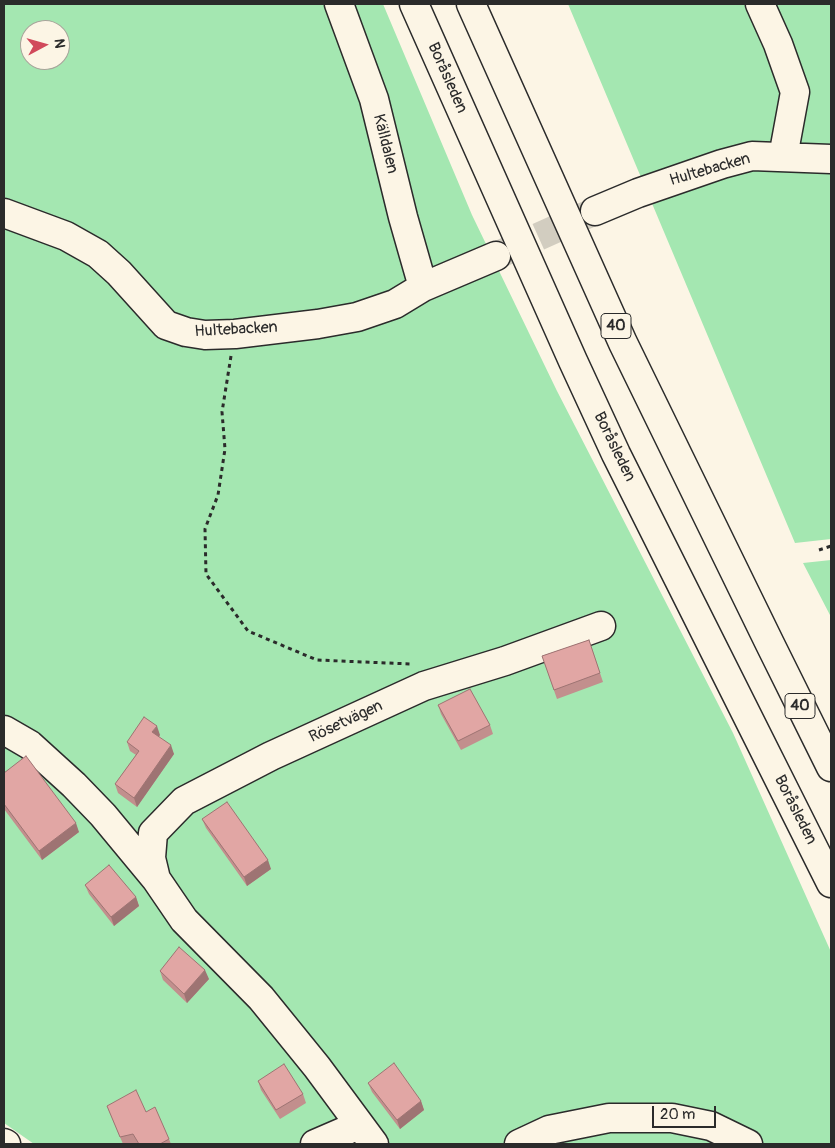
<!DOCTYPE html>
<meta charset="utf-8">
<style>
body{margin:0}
#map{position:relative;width:835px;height:1148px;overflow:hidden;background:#fcf5e5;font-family:Pangolin,sans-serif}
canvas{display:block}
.frame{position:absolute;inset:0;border:5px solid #2b2b2b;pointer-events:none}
.north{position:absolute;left:20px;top:20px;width:50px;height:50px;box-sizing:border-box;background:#fcf5e5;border:1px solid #a8a49b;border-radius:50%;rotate:84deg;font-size:14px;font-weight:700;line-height:20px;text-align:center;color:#2b2b2b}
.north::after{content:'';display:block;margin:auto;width:18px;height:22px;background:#d1495b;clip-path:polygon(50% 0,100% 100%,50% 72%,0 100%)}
.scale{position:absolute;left:652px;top:1106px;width:64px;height:22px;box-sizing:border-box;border:2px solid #2b2b2b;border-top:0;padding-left:6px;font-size:15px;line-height:18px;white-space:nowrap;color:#2b2b2b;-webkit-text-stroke:4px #fcf5e5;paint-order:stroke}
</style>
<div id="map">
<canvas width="835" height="1148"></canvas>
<div class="frame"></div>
<div class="north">N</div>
<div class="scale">20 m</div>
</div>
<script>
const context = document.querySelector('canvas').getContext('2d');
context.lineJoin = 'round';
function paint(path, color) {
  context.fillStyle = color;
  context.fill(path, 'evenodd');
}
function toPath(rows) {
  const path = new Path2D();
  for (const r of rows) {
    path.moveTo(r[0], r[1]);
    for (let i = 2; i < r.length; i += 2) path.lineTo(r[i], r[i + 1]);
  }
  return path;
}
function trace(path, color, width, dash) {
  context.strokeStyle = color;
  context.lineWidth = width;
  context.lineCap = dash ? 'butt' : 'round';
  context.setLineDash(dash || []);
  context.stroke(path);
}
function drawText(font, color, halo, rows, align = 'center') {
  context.font = font + ' Pangolin,sans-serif';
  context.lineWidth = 4.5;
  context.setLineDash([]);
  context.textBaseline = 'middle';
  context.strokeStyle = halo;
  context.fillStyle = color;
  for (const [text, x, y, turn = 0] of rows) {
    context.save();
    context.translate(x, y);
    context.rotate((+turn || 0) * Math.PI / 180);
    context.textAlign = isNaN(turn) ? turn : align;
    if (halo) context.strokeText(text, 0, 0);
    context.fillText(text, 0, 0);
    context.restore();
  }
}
const green = toPath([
 [4,4,383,4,472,215,557,391,733,733,831,952,831,1144,34,1144,4,1123],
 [30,30,60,30,60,60,30,60],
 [568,4,831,4,831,539,795,543],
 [831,560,831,617,803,563]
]);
const minorTunnel = toPath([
 [500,254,591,213]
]);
const path = toPath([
 [231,356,222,412,225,449,218,495,205,529,206,574,248,631,317,660,411,664],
 [819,550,831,546]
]);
const minor = toPath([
 [339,4,374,99,403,217,423,287],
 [760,4,778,44,795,92,783,157],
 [595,211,638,193,722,164,752,156,831,159],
 [4,213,66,236,98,254,119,273,166,325,186,332,205,335,235,334,318,324,357,317,395,304,423,287,496,256],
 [4,730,30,745,74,785,103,815,156,879],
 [4,1143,6,1144],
 [315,1144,359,1125],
 [374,1144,317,1067,261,998,184,920,156,879,151,858,153,833,184,801,271,756,424,686,505,661,601,626],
 [519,1144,549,1130,609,1118,672,1118,711,1126,748,1144]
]);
const highway = toPath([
 [414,4,573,361,616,454,831,883],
 [471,4,623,343,770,644,831,767]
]);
const wall = toPath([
 [589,640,603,682,557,699,542,656],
 [438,705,490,725,493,734,461,750,441,714],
 [160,735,159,737,174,754,137,807,118,793,115,784,136,755,130,751,127,742],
 [4,773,79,832,42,860,4,809],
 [202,819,271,869,247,886,206,828],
 [85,885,136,897,139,906,114,926,89,894],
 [160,971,209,979,187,1003,163,980],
 [258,1081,303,1094,306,1103,280,1119,261,1090],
 [368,1083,421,1101,424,1110,400,1129,372,1092],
 [107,1106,146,1112,169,1139,171,1144,138,1144,137,1143,131,1144,123,1144]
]);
const shadedWall = toPath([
 [157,726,160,735,155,741,152,732],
 [171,745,174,754,137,807,134,798],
 [76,823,79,832,42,860,39,851],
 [268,860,271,869,247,886,244,877],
 [136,897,139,906,114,926,111,917],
 [205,970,209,979,187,1003,184,994],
 [421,1101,424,1110,400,1129,397,1120]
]);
const building = toPath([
 [589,640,600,673,554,690,542,656,589,640],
 [470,689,490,725,458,741,438,705,470,689],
 [144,717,157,726,152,732,171,745,134,798,115,784,139,751,127,742,144,717],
 [26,756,76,823,39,851,4,804,4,773,26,756],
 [227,802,268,860,244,877,202,819,227,802],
 [109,865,136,897,111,917,85,885,109,865],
 [179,947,205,970,184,994,160,971,179,947],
 [394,1063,421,1101,397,1120,368,1083,394,1063],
 [284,1064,303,1094,276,1110,258,1081,284,1064],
 [136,1090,146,1112,155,1107,169,1139,160,1144,139,1144,133,1134,120,1137,107,1106,136,1090]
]);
const shields = [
 [616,326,30],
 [800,706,30]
];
const shieldNames = [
 ["40",616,326],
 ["40",800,706]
];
const streetNames = [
 ["Boråsleden",447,78,66],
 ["Källdalen",385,144,76],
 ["Hultebacken",710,170,-16],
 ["Hultebacken",236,330,-3],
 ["Boråsleden",614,447,64],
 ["Rösetvägen",346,722,-25],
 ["Boråsleden",795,810,63]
];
paint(green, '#a4e7b1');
trace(minorTunnel, '#d2cdc0', 28, [28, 14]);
trace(minor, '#2b2b2b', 31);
trace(highway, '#2b2b2b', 31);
trace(path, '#2b2b2b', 3, [4, 4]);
trace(minor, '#fcf5e5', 28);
trace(highway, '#fcf5e5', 28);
paint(wall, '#c28f8d');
paint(shadedWall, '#9e7473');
paint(building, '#e1a6a4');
trace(building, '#9e7473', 1);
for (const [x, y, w] of shields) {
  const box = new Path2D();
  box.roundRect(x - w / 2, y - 12.5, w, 25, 4);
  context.fillStyle = '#fcf5e5';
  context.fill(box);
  trace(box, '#2b2b2b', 1);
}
drawText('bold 15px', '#2b2b2b', null, shieldNames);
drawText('16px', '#2b2b2b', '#fcf5e5', streetNames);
</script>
